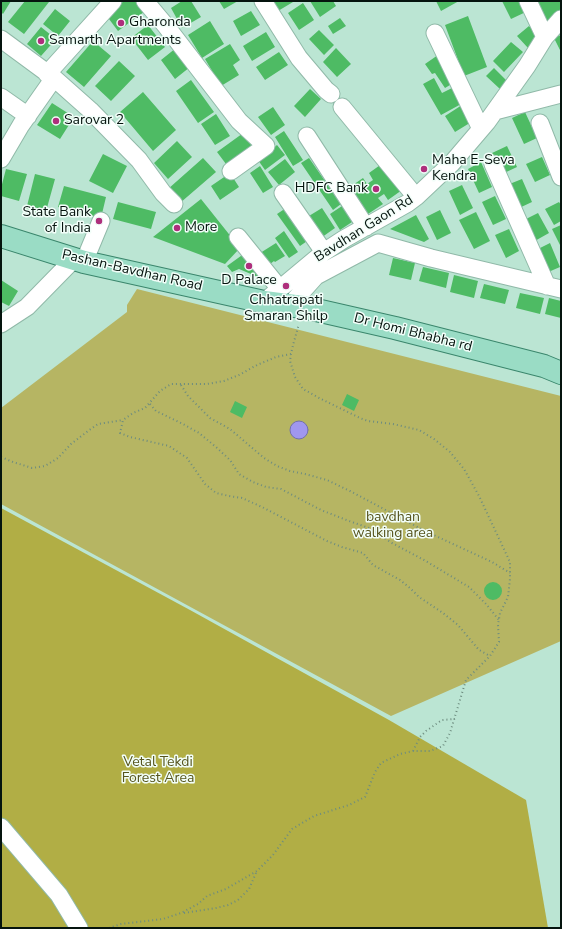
<!DOCTYPE html>
<style>
body{margin:0}
#map{position:relative;width:562px;height:929px;overflow:hidden;background:#bbe5d3;font-family:"Nunito Sans",sans-serif}
canvas{display:block}
.frame{position:absolute;inset:0;border:2px solid #05140e;pointer-events:none}
</style>
<div id="map">
<canvas width="562" height="929"></canvas>
<div class="frame"></div>
</div>
<script>
const context = document.querySelector('canvas').getContext('2d');
context.lineJoin = 'round';
function paint(path, color) {
  context.fillStyle = color;
  context.fill(path, 'evenodd');
}
function toPath(rows) {
  const path = new Path2D();
  for (const r of rows) {
    if (r.length === 3) {
      path.moveTo(r[0] + r[2], r[1]);
      path.arc(r[0], r[1], r[2], 0, 2 * Math.PI);
      continue;
    }
    path.moveTo(r[0], r[1]);
    for (let i = 2; i < r.length; i += 2) path.lineTo(r[i], r[i + 1]);
  }
  return path;
}
function trace(path, color, width, dash) {
  context.strokeStyle = color;
  context.lineWidth = width;
  context.lineCap = dash ? 'butt' : 'round';
  context.setLineDash(dash || []);
  context.stroke(path);
}
function drawText(font, color, halo, rows, align = 'center') {
  context.font = font + ' "Nunito Sans",sans-serif';
  context.lineWidth = 3;
  context.setLineDash([]);
  context.textBaseline = 'middle';
  context.strokeStyle = halo;
  context.fillStyle = color;
  for (const [text, x, y, turn = 0] of rows) {
    context.save();
    context.translate(x, y);
    context.rotate((+turn || 0) * Math.PI / 180);
    context.textAlign = isNaN(turn) ? turn : align;
    if (halo) context.strokeText(text, 0, 0);
    context.fillText(text, 0, 0);
    context.restore();
  }
}
const green = toPath([
 [137,289,561,396,561,641,391,716,1,504,1,408,127,312,127,305]
]);
const forest = toPath([
 [1,508,190,610,389,720,526,800,548,928,1,928]
]);
const water = toPath([
 [299,430,9]
]);
const building = toPath([
 [1,1,11,1,3,14,1,12],
 [25,1,48,1,49,2,24,34,8,22],
 [124,1,136,1,144,12,118,31,106,15],
 [182,1,191,1,201,17,182,28,171,8],
 [219,1,238,1,224,9],
 [272,1,293,1,293,2,278,11],
 [310,1,333,1,336,6,320,17],
 [436,1,459,1,441,11],
 [502,1,525,1,530,10,511,19],
 [531,1,561,1,561,13,544,23],
 [303,3,314,20,299,30,288,13],
 [55,9,70,21,58,36,43,24],
 [251,11,260,25,241,36,233,21],
 [468,16,487,67,464,76,445,25],
 [340,18,346,26,333,34,328,26],
 [210,21,224,44,202,58,188,35],
 [148,25,165,47,148,60,131,38],
 [529,26,539,37,528,48,517,36],
 [41,27,56,39,41,56,27,44],
 [319,30,334,45,324,55,309,39],
 [266,32,275,47,252,61,243,46],
 [561,35,561,52,554,38],
 [93,41,111,56,84,87,66,72],
 [511,42,523,52,504,72,493,61],
 [230,44,240,60,233,65,239,75,221,86,205,59],
 [176,48,190,67,175,79,161,60],
 [336,48,351,64,337,77,323,62],
 [279,52,288,65,265,80,256,67],
 [438,55,455,82,445,88,435,73,432,74,425,64],
 [119,61,135,76,111,101,95,86],
 [494,68,507,81,500,89,486,76],
 [434,78,442,93,454,87,463,103,441,115,423,84],
 [191,80,214,112,198,123,176,91],
 [310,89,321,99,305,117,294,106],
 [143,92,176,130,153,151,120,112],
 [52,103,74,117,60,139,37,125],
 [462,105,473,121,455,132,445,116],
 [273,107,285,125,271,135,258,117],
 [525,112,537,138,524,144,512,118],
 [216,114,230,136,215,145,201,124],
 [246,131,258,146,229,168,217,152],
 [284,131,303,160,293,166,275,137],
 [177,141,192,157,168,179,154,163],
 [277,145,285,155,265,170,258,160],
 [507,146,517,167,502,174,492,153],
 [103,154,127,166,113,193,89,181],
 [542,157,550,175,535,182,526,164],
 [203,158,216,172,180,203,168,189],
 [309,158,341,204,333,210,301,163],
 [285,159,295,172,279,185,268,172],
 [481,162,492,187,479,193,468,169],
 [383,163,402,190,388,200,384,194,378,198,383,204,368,214,350,187,363,178,367,184,373,180,369,173],
 [260,166,273,187,263,193,250,173],
 [6,169,27,174,19,201,1,196,1,188],
 [230,173,239,187,220,200,211,186],
 [35,174,55,179,45,215,26,210],
 [522,179,532,202,517,209,507,185],
 [462,185,473,208,460,215,449,191],
 [64,186,106,197,101,218,58,207],
 [495,196,506,219,493,225,482,202],
 [201,199,240,248,225,264,153,237],
 [118,202,156,212,151,229,113,219],
 [559,202,561,205,561,221,554,225,545,209],
 [345,204,355,220,340,230,330,214],
 [286,208,310,239,300,246,277,214],
 [322,208,335,228,318,240,304,219],
 [440,210,451,233,437,240,426,217],
 [476,212,490,241,474,249,459,220],
 [538,213,549,233,533,242,522,221],
 [416,215,429,239,424,242,390,229],
 [561,225,561,245,560,245,552,229],
 [509,229,519,251,506,258,495,235],
 [284,231,298,252,289,258,275,238],
 [276,243,285,256,275,262,274,261,270,264,270,262,264,266,257,255],
 [550,243,560,267,546,273,536,250],
 [245,253,258,277,239,269,232,272,227,266],
 [393,258,415,263,411,280,389,275],
 [423,267,449,273,446,288,419,281],
 [454,275,478,281,474,298,450,292],
 [1,280,18,291,9,306,1,302],
 [484,284,509,290,505,304,480,298],
 [520,293,544,298,540,314,516,308],
 [549,298,561,301,561,318,545,314],
 [347,394,359,400,354,411,342,405],
 [235,401,247,407,242,418,230,412],
 [493,591,9]
]);
const path = toPath([
 [291,354,276,357,257,365,239,375,224,381,207,384,171,384,160,391,145,408,133,413,123,420,120,433,130,437,169,446,187,458,205,484,216,493,229,496,242,498,262,507,327,541,342,547,363,553,373,565,400,580,410,588,419,597,443,613,458,625,479,650,490,656,499,642,498,625,500,613,508,597,510,579,510,562,479,496,464,469,450,452,434,439,419,430,393,424,368,421,360,418,321,399,303,389,295,377,290,361,291,354,293,345,299,324],
 [181,385,188,396,210,418,230,429,264,458,277,466,290,471,305,474,327,480,350,491,425,531,492,562,510,573],
 [150,404,156,411,183,424,199,433,216,447,230,460,239,474,253,482,266,487,281,489,321,510,349,521,369,528,392,543,424,560,469,587,486,604,499,620],
 [1,457,13,462,32,468,45,466,58,458,71,444,88,431,98,424,123,420],
 [413,751,420,737,426,731,442,720,455,719],
 [184,913,216,908,228,905,238,900,249,889,256,873],
 [109,928,121,924,163,919,181,913,198,904,207,896,226,889,257,871,273,855,292,829,314,816,349,805,365,797,375,772,381,763,400,754,413,751,430,751,443,746,450,733,466,680,490,656]
]);
const minor = toPath([
 [145,1,166,26,239,121,266,146,231,171],
 [263,1,299,58,326,90,331,94],
 [528,1,545,37],
 [435,33,481,129],
 [1,39,54,78,90,110,139,160,163,193,174,204],
 [47,74,113,1],
 [1,97,28,116],
 [342,107,416,197],
 [495,111,561,94],
 [540,123,561,177],
 [307,136,366,227],
 [1,159,21,125,54,78],
 [493,164,547,286],
 [283,193,324,252],
 [238,237,280,289],
 [84,262,101,221],
 [264,302,324,252,344,239,408,203,416,197,452,163,487,122,527,66,545,37,561,19],
 [290,305,316,276,378,243,431,258,561,289],
 [1,324,27,307,74,259],
 [1,827,59,895,79,928]
]);
const major = toPath([
 [1,236,84,262,264,302,303,307,395,328,544,366,561,373]
]);
const markers = [
 [121,23,4,"#ae2f7c"],
 [41,41,4,"#ae2f7c"],
 [56,121,4,"#ae2f7c"],
 [424,169,4,"#ae2f7c"],
 [376,189,4,"#ae2f7c"],
 [99,221,4,"#ae2f7c"],
 [177,228,4,"#ae2f7c"],
 [249,266,4,"#ae2f7c"],
 [286,286,4,"#ae2f7c"]
];
const poiNames = [
 ["Gharonda",129,23],
 ["Samarth Apartments",49,41],
 ["Sarovar 2",64,121],
 ["Maha E-Seva",432,161],
 ["Kendra",432,177],
 ["HDFC Bank",368,189,"right"],
 ["State Bank",91,213,"right"],
 ["of India",91,229,"right"],
 ["More",185,228],
 ["D Palace",249,281,"center"],
 ["Chhatrapati",286,301,"center"],
 ["Smaran Shilp",286,317,"center"]
];
const streetNames = [
 ["Bavdhan Gaon Rd",364,229,-32],
 ["Pashan-Bavdhan Road",132,271,13],
 ["Dr Homi Bhabha rd",413,333,14]
];
const parkNames = [
 ["bavdhan",393,518],
 ["walking area",393,534],
 ["Vetal Tekdi",158,763],
 ["Forest Area",158,779]
];
paint(green, '#b6b563');
paint(forest, '#b1ae45');
paint(water, '#a097ef');
trace(water, '#7270ac', 1);
paint(building, '#4ebb64');
trace(minor, '#90b9a8', 19);
trace(major, '#3a866c', 24);
trace(path, '#6d8c7f', 2, [1, 3]);
trace(minor, '#fff', 17);
trace(major, '#9adcc5', 22);
for (const [x, y, r, color] of markers) {
  const dot = new Path2D();
  dot.arc(x, y, r, 0, 2 * Math.PI);
  context.fillStyle = color;
  context.fill(dot);
  trace(dot, '#f2fef9', 1.5);
}
drawText('14px', '#05140e', '#f2fef9', poiNames, 'left');
drawText('14px', '#05140e', '#f2fef9', streetNames);
drawText('14px', '#57551e', '#f2fef9', parkNames);
</script>
